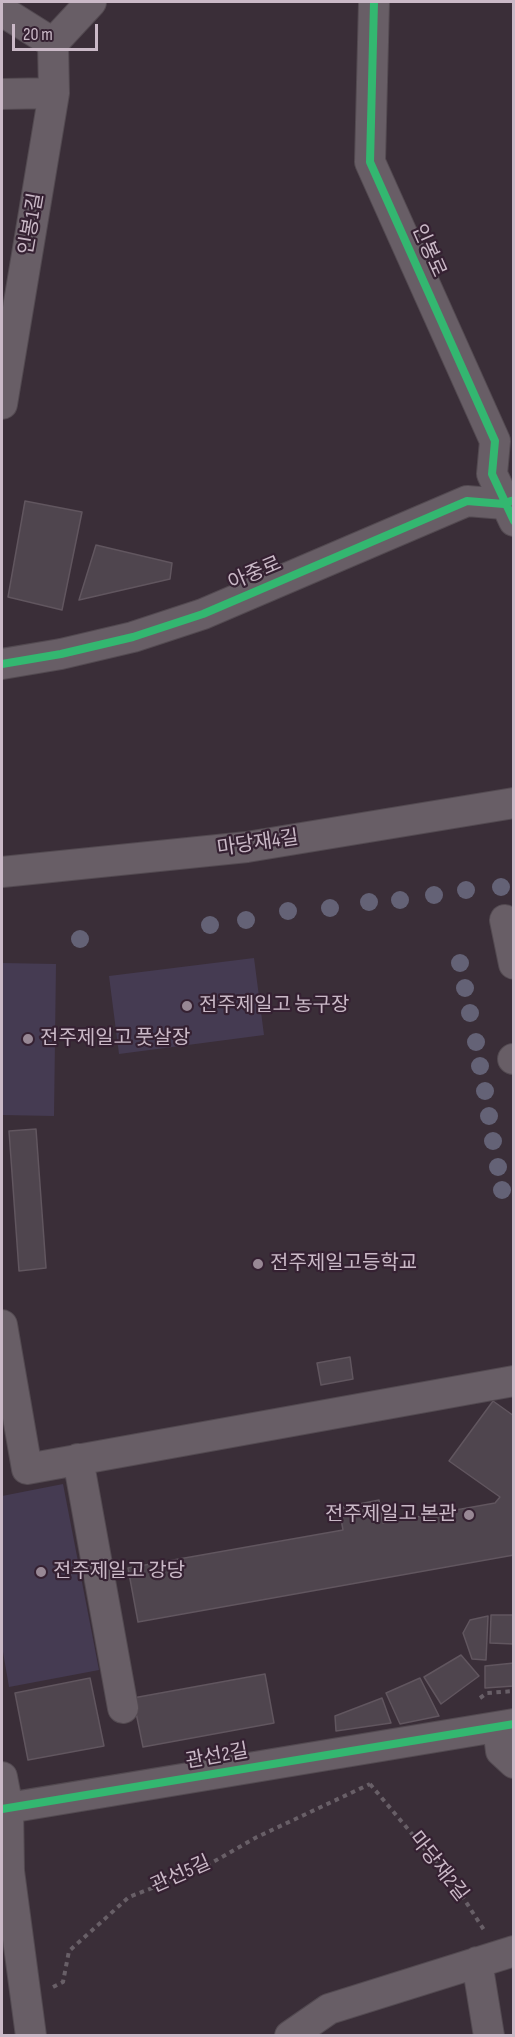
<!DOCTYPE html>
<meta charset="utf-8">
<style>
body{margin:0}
#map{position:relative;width:515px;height:2037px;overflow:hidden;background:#3a2e38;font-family:"Sofia Sans Condensed",sans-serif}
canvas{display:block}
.frame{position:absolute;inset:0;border:3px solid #cab9c7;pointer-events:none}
.scale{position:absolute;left:12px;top:24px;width:86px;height:27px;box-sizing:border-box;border:3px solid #cab9c7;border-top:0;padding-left:8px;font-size:18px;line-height:21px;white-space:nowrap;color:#cab9c7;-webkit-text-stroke:4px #352132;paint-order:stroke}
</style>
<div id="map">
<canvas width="515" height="2037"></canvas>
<div class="frame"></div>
<div class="scale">20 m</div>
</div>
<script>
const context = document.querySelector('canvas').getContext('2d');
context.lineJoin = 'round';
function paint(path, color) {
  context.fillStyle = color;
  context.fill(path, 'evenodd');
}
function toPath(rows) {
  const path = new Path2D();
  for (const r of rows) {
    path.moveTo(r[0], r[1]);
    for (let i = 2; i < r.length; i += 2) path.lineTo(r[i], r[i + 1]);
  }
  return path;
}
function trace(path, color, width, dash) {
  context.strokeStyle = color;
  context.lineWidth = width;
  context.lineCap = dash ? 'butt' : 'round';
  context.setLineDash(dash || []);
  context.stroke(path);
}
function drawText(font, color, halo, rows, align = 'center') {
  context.font = font + ' "Sofia Sans Condensed","Noto Sans KR",sans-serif';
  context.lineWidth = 4.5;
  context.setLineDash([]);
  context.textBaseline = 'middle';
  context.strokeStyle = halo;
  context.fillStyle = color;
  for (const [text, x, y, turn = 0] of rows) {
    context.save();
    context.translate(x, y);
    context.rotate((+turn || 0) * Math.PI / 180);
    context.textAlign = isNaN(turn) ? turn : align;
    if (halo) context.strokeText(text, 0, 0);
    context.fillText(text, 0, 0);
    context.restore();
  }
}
const green = toPath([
 [254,958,264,1035,119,1054,109,976],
 [2,963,56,964,54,1116,2,1115],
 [63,1484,99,1670,9,1687,2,1646,2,1496]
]);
const building = toPath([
 [25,501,82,512,62,610,8,597,25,501],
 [96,545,172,563,170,579,79,600,96,545],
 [36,1129,46,1268,19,1271,9,1131,36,1129],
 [350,1357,353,1379,321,1385,317,1363,350,1357],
 [493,1401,514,1416,514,1555,138,1622,128,1568,343,1530,339,1508,379,1500,383,1523,495,1503,500,1497,449,1461,493,1401],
 [491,1615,514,1615,514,1644,490,1643,491,1615],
 [488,1616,486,1660,472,1659,463,1633,470,1620,488,1616],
 [461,1655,479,1676,441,1704,424,1677,461,1655],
 [514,1663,514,1686,485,1688,485,1666,514,1663],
 [265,1674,274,1723,143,1747,133,1698,265,1674],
 [90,1678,104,1746,28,1760,15,1693,90,1678],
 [420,1678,439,1716,400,1724,386,1693,420,1678],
 [382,1698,391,1723,336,1731,335,1716,382,1698]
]);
const path = toPath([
 [480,1698,487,1693,514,1691],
 [370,1784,455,1885,484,1930],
 [53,1987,63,1982,69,1951,129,1897,199,1870,257,1837,370,1784]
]);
const minor = toPath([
 [374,2,370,162,495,441,492,474,514,521],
 [2,11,53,43],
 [2,94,54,93],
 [2,404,54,93,53,43,91,2],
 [2,664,61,654,133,637,203,614,467,501,504,504,514,500],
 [2,872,247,847,514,803],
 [505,920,514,964],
 [513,1059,514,1059],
 [2,1325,27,1469,514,1381],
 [78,1459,123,1708],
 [498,1727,501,1751,514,1763],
 [2,1777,8,1808,9,1871,31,2036],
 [2,1809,514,1724],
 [477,1962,489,2036],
 [290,2036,329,2009,514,1951]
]);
const cycleway = toPath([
 [374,2,370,162,495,441,492,474,514,521],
 [2,664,61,654,133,637,203,614,467,501,504,504,511,501],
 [2,1809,514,1724]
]);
const trees = [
 [501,887],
 [466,890],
 [434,895],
 [400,900],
 [369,902],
 [330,908],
 [288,911],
 [246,920],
 [210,925],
 [80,939],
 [460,963],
 [465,988],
 [470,1013],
 [476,1042],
 [480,1066],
 [485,1091],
 [489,1116],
 [493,1141],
 [498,1167],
 [502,1190]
];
const markers = [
 [187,1006,6,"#988895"],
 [28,1039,6,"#988895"],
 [258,1264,6,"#988895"],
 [469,1515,6,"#988895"],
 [41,1572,6,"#988895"]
];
const streetNames = [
 ["인봉1길",32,224,-80],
 ["인봉로",428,251,66],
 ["아중로",255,574,-23],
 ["마당재4길",258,844,-8],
 ["관선2길",217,1757,-10],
 ["마당재2길",438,1867,52],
 ["관선5길",181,1875,-24]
];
const poiNames = [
 ["전주제일고 농구장",199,1006],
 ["전주제일고 풋살장",40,1039],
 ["전주제일고등학교",270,1264],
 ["전주제일고 본관",457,1515,"right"],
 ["전주제일고 강당",53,1572]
];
paint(green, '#453b52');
paint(building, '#4f454e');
trace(building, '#61565f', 1.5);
trace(minor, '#534a51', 32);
trace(path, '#685f67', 4, [4.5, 4.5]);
trace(minor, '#685e66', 30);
trace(cycleway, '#33b770', 8);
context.fillStyle = '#646276';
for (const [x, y] of trees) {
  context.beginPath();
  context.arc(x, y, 9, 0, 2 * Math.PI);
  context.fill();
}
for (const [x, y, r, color] of markers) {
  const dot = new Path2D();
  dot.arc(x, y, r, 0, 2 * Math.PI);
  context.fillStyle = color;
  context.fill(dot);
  trace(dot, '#352132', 2);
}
drawText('20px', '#cab9c7', '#352132', streetNames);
drawText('20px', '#cab9c7', '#352132', poiNames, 'left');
</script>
